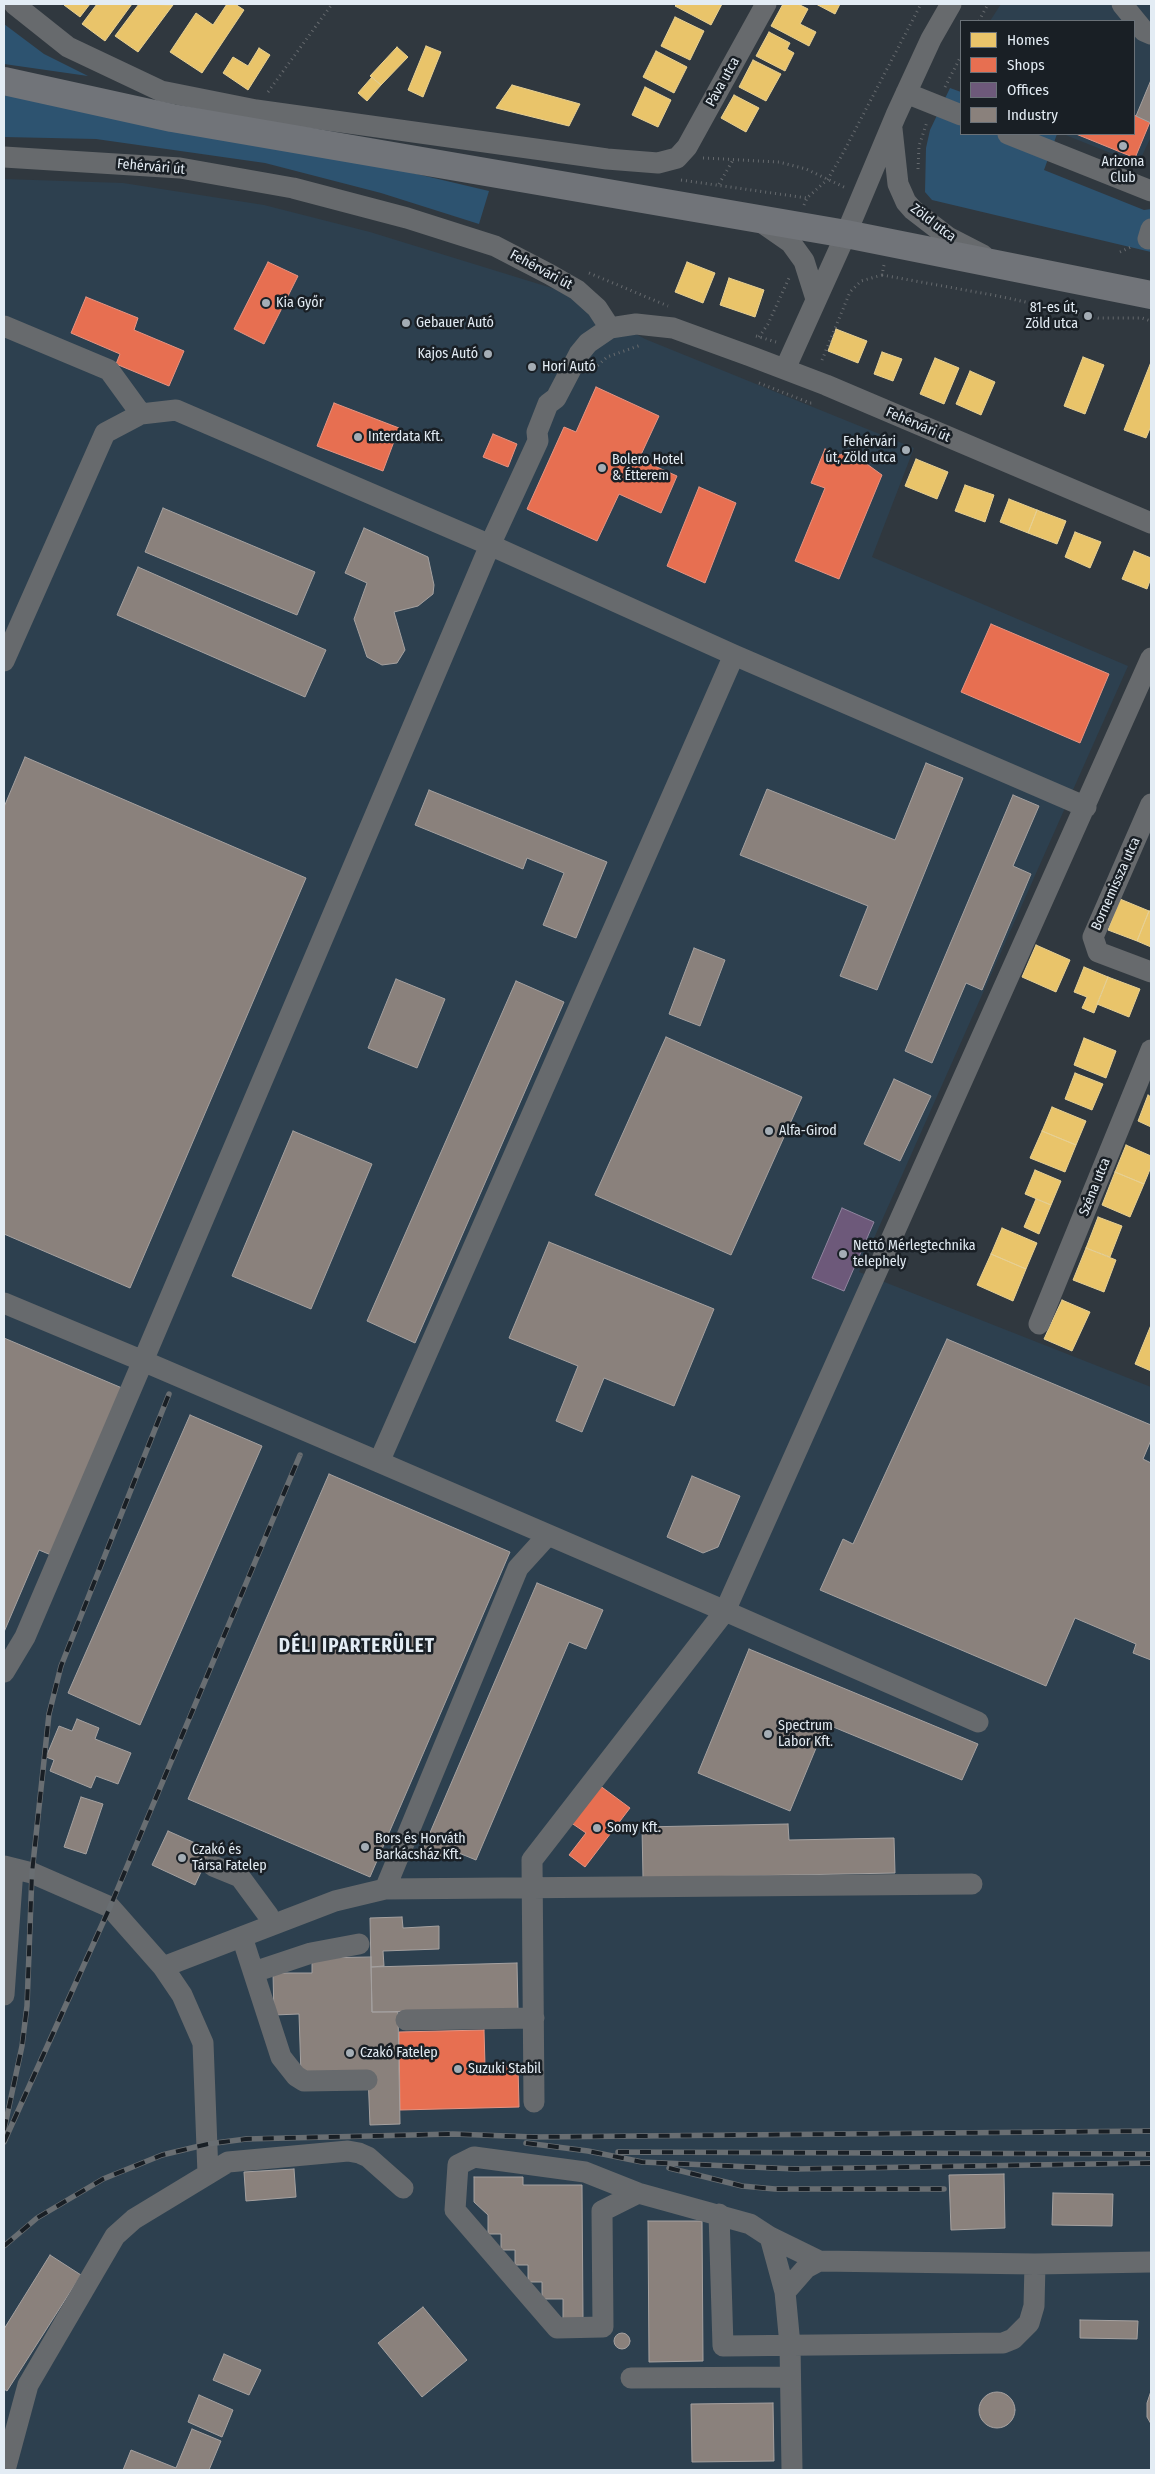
<!DOCTYPE html>
<meta charset="utf-8">
<style>
body{margin:0}
#map{position:relative;width:1155px;height:2474px;overflow:hidden;background:#30383f;font-family:"Fira Sans Condensed",sans-serif}
canvas{display:block}
.frame{position:absolute;inset:0;border:5px solid #e3ecf4;pointer-events:none}
.legend{position:absolute;left:960px;top:20px;width:175px;height:115px;box-sizing:border-box;background:#191f25;border:1px solid #6a7178;margin:0;padding:6px 9px;list-style:none;font-size:15px;color:#e3ecf4}
.legend li{display:flex;align-items:center;gap:10px;height:25px}
.legend b{width:25px;border:1px solid #6a7178}
</style>
<div id="map">
<canvas width="1155" height="2474"></canvas>
<div class="frame"></div>
<ul class="legend">
<li><b style="height:14px;background:#e9c46a"></b>Homes</li>
<li><b style="height:14px;background:#e76f51"></b>Shops</li>
<li><b style="height:14px;background:#6d597a"></b>Offices</li>
<li><b style="height:14px;background:#8a817c"></b>Industry</li>
</ul>
</div>
<script>
const context = document.querySelector('canvas').getContext('2d');
context.lineJoin = 'round';
function paint(path, color) {
  context.fillStyle = color;
  context.fill(path, 'evenodd');
}
function toPath(rows) {
  const path = new Path2D();
  for (const r of rows) {
    if (r.length === 3) {
      path.moveTo(r[0] + r[2], r[1]);
      path.arc(r[0], r[1], r[2], 0, 2 * Math.PI);
      continue;
    }
    path.moveTo(r[0], r[1]);
    for (let i = 2; i < r.length; i += 2) path.lineTo(r[i], r[i + 1]);
  }
  return path;
}
function trace(path, color, width, dash) {
  context.strokeStyle = color;
  context.lineWidth = width;
  context.lineCap = dash ? 'butt' : 'round';
  context.setLineDash(dash || []);
  context.stroke(path);
}
function drawText(font, color, halo, rows, align = 'center') {
  context.font = font + ' "Fira Sans Condensed",sans-serif';
  context.lineWidth = 5;
  context.setLineDash([]);
  context.textBaseline = 'middle';
  context.strokeStyle = halo;
  context.fillStyle = color;
  for (const [text, x, y, turn = 0] of rows) {
    context.save();
    context.translate(x, y);
    context.rotate((+turn || 0) * Math.PI / 180);
    context.textAlign = isNaN(turn) ? turn : align;
    if (halo) context.strokeText(text, 0, 0);
    context.fillText(text, 0, 0);
    context.restore();
  }
}
const built = toPath([
 [1001,4,1151,4,1151,137,1138,164,1063,134,1134,134,1134,21,990,21],
 [4,179,123,183,264,205,370,232,555,289,645,339,914,448,872,557,1128,666,859,1272,1151,1387,1151,2470,4,2470]
]);
const green = toPath([
 [4,24,44,54,88,76,4,64],
 [950,88,961,92,961,134,1057,134,1044,170,1144,210,1151,209,1151,252,932,200,925,192,926,148,930,130],
 [4,94,345,157,489,191,479,224,381,193,265,163,96,139,4,137]
]);
const homes = toPath([
 [65,4,90,4,80,17,64,5,65,4],
 [97,4,132,4,105,41,82,24,97,4],
 [139,4,173,5,138,52,115,36,139,4],
 [227,4,235,4,244,10,202,73,170,52,196,13,213,25,227,4],
 [677,4,722,4,711,25,675,6,677,4],
 [783,4,798,4,808,9,800,24,816,32,809,46,771,26,783,4],
 [816,4,840,4,835,14,816,4],
 [675,17,704,31,690,60,661,46,675,17],
 [769,32,790,43,787,49,794,53,785,71,756,56,769,32],
 [426,46,441,52,423,97,408,90,426,46],
 [397,47,408,57,381,85,370,76,397,47],
 [259,48,270,55,248,90,223,73,233,57,248,66,259,48],
 [656,51,687,67,674,93,643,77,656,51],
 [753,60,781,74,766,101,739,87,753,60],
 [372,77,381,85,367,101,358,93,372,77],
 [512,85,580,104,569,126,496,108,512,85],
 [645,87,671,100,658,127,632,115,645,87],
 [734,95,759,108,746,132,721,118,734,95],
 [687,262,715,273,703,303,675,292,687,262],
 [729,278,764,290,755,317,720,305,729,278],
 [836,329,867,341,858,363,828,351,836,329],
 [882,352,902,359,893,381,874,374,882,352],
 [1083,357,1104,365,1085,414,1064,406,1083,357],
 [935,358,959,368,944,404,920,394,935,358],
 [1151,362,1151,426,1146,438,1124,430,1151,362],
 [970,371,995,382,981,415,956,404,970,371],
 [916,459,948,472,937,499,905,486,916,459],
 [965,485,994,495,985,522,955,511,965,485],
 [1009,499,1037,510,1028,533,1000,522,1009,499],
 [1037,510,1066,521,1057,544,1028,533,1037,510],
 [1075,532,1101,542,1090,568,1065,557,1075,532],
 [1134,551,1151,558,1151,578,1147,589,1122,579,1134,551],
 [1120,899,1149,911,1137,941,1108,930,1120,899],
 [1149,911,1151,911,1151,947,1137,941,1149,911],
 [1036,945,1070,960,1056,992,1022,977,1036,945],
 [1084,967,1108,977,1094,1013,1082,1008,1087,997,1074,992,1084,967],
 [1108,977,1140,989,1129,1017,1097,1004,1108,977],
 [1084,1038,1116,1051,1106,1078,1074,1065,1084,1038],
 [1075,1073,1103,1084,1092,1110,1065,1099,1075,1073],
 [1148,1095,1151,1097,1151,1127,1138,1121,1148,1095],
 [1052,1107,1086,1121,1076,1145,1042,1131,1052,1107],
 [1042,1131,1076,1145,1065,1172,1030,1158,1042,1131],
 [1126,1145,1151,1156,1151,1167,1144,1184,1115,1172,1126,1145],
 [1035,1170,1061,1181,1051,1205,1025,1194,1035,1170],
 [1115,1172,1144,1184,1130,1217,1102,1205,1115,1172],
 [1036,1199,1051,1205,1039,1234,1024,1227,1036,1199],
 [1098,1217,1122,1226,1110,1257,1086,1248,1098,1217],
 [1002,1228,1037,1243,1026,1269,991,1254,1002,1228],
 [1086,1248,1116,1260,1104,1292,1073,1280,1086,1248],
 [991,1254,1026,1269,1013,1301,977,1285,991,1254],
 [1062,1300,1090,1312,1072,1351,1044,1339,1062,1300],
 [1151,1325,1151,1371,1135,1364,1151,1325]
]);
const shops = toPath([
 [1134,115,1150,122,1135,158,1076,134,1134,134,1134,115],
 [268,262,298,276,264,344,234,329,268,262],
 [86,297,138,318,134,330,184,351,169,386,116,364,120,354,71,333,86,297],
 [596,387,659,416,639,459,677,476,661,513,619,494,597,541,527,509,564,427,576,432,596,387],
 [334,403,399,428,383,471,317,446,334,403],
 [493,434,517,444,508,467,483,457,493,434],
 [825,449,840,455,849,451,882,475,839,579,795,561,825,488,811,483,825,449],
 [699,487,736,503,705,583,667,566,699,487],
 [991,624,1109,674,1080,743,961,692,991,624],
 [599,1785,630,1808,585,1867,569,1855,586,1833,570,1822,599,1785],
 [484,2030,485,2066,518,2066,519,2107,400,2110,399,2032,484,2030]
]);
const offices = toPath([
 [842,1208,874,1222,844,1291,812,1278,842,1208]
]);
const industry = toPath([
 [1151,80,1151,123,1136,116,1151,80],
 [163,508,315,572,297,615,145,552,163,508],
 [364,528,428,557,434,585,433,594,418,606,394,612,405,650,397,663,382,665,367,657,354,619,367,583,345,573,364,528],
 [138,567,326,650,305,697,117,615,138,567],
 [25,757,306,878,130,1288,4,1234,4,807,25,757],
 [926,763,963,778,877,990,840,976,868,906,740,855,767,789,895,840,926,763],
 [429,790,607,862,576,938,543,925,564,873,527,858,523,869,415,825,429,790],
 [1013,795,1039,806,1013,866,1031,874,982,990,966,983,932,1063,905,1051,1013,795],
 [694,948,725,960,700,1026,669,1014,694,948],
 [396,979,445,999,417,1068,368,1048,396,979],
 [516,981,564,1002,415,1343,367,1321,516,981],
 [666,1037,802,1097,731,1255,595,1195,666,1037],
 [894,1079,931,1096,900,1161,864,1144,894,1079],
 [293,1131,372,1164,311,1309,232,1276,293,1131],
 [549,1242,714,1309,674,1406,604,1378,582,1432,556,1421,578,1366,509,1338,549,1242],
 [4,1338,122,1388,51,1555,39,1550,4,1632,4,1338],
 [947,1339,1151,1425,1151,1440,1143,1459,1151,1463,1151,1660,1133,1653,1136,1644,1075,1618,1046,1686,820,1590,843,1539,853,1544,947,1339],
 [190,1415,262,1446,140,1725,68,1693,190,1415],
 [329,1474,510,1552,370,1877,188,1799,329,1474],
 [692,1476,740,1496,718,1547,703,1553,667,1537,692,1476],
 [537,1583,603,1610,586,1649,569,1642,476,1860,449,1849,445,1858,423,1849,537,1583],
 [749,1649,978,1744,962,1780,826,1724,790,1811,698,1773,749,1649],
 [77,1719,99,1728,95,1739,131,1753,118,1784,96,1776,91,1788,50,1771,54,1760,46,1757,59,1726,72,1731,77,1719],
 [81,1797,103,1804,86,1854,64,1847,81,1797],
 [788,1824,789,1840,894,1838,895,1873,643,1878,642,1827,788,1824],
 [168,1831,211,1850,195,1885,152,1865,168,1831],
 [402,1917,403,1928,439,1926,439,1949,383,1951,384,1966,371,1967,370,1918,402,1917],
 [371,1957,372,2012,398,2012,400,2124,370,2125,368,2074,301,2074,299,2014,274,2015,273,1973,312,1973,312,1958,371,1957],
 [517,1963,518,2009,372,2012,371,1967,517,1963],
 [294,2169,296,2197,246,2201,244,2172,294,2169],
 [1004,2174,1005,2228,951,2230,949,2175,1004,2174],
 [474,2177,523,2177,523,2185,582,2185,583,2319,563,2319,563,2299,542,2299,542,2282,528,2282,528,2265,515,2265,515,2250,501,2250,501,2234,488,2234,488,2215,474,2202,474,2177],
 [1053,2193,1113,2194,1112,2226,1052,2225,1053,2193],
 [648,2221,702,2221,703,2361,649,2362,648,2221],
 [50,2255,81,2275,7,2391,4,2389,4,2329,50,2255],
 [423,2307,467,2360,422,2397,378,2343,423,2307],
 [1080,2320,1138,2321,1137,2339,1080,2338,1080,2320],
 [622,2341,8],
 [224,2354,261,2370,249,2395,213,2380,224,2354],
 [1151,2391,1151,2424,1147,2417,1147,2403,1151,2391],
 [997,2410,18],
 [199,2395,233,2410,222,2437,188,2422,199,2395],
 [773,2403,774,2461,692,2462,691,2404,773,2403],
 [192,2429,221,2441,209,2470,123,2470,131,2450,176,2468,192,2429]
]);
const path = toPath([
 [979,21,988,4],
 [945,87,961,56],
 [268,92,332,4],
 [703,158,779,162,806,169,846,188],
 [918,169,919,146,927,122],
 [681,180,807,198],
 [719,184,733,160],
 [804,205,807,198,828,179,842,155,921,4],
 [1120,252,1131,247],
 [589,273,668,306],
 [882,275,998,296,1098,318,1142,318,1151,321],
 [756,336,776,342],
 [759,337,768,324,789,278],
 [822,360,850,292,861,281,882,275,884,265],
 [594,369,607,357,641,345],
 [759,383,810,403,814,403]
]);
const minor = toPath([
 [14,4,68,47,161,91,256,110,607,159,658,163,677,158,687,147,766,4],
 [1122,4,1144,31,1151,34],
 [906,93,961,115],
 [892,129,898,184,906,202,913,210,948,237,983,255],
 [1008,134,1151,191],
 [4,157,180,168,293,188,407,218,495,246,549,274,577,290,597,308,610,328,636,324,673,328,750,356,826,385,1151,523],
 [758,220,791,243,804,261,816,299],
 [1148,239,1151,229],
 [4,326,109,370,141,414],
 [785,369,846,234,896,115,931,39,951,4],
 [734,655,379,1462,725,1611,1151,658],
 [4,661,105,433,141,414,176,410,490,545,734,655,1086,807],
 [1151,804,1093,937,1098,952,1151,972],
 [4,1303,143,1361,25,1637,4,1672],
 [1039,1324,1151,1050],
 [379,1462,143,1361,490,545,538,441,537,432,548,404,556,398,579,354,588,343,610,328],
 [4,1866,32,1873,110,1907,163,1967,182,1995,203,2043,208,2174],
 [213,1866,240,1877,268,1915,272,1925],
 [385,1889,518,1568,548,1535],
 [242,1937,281,2057,296,2076,304,2081,367,2080],
 [163,1967,335,1901,385,1889,972,1884],
 [254,1972,311,1953,359,1944],
 [4,1995,13,1869],
 [406,2020,534,2018],
 [534,2102,532,1860,725,1611,978,1722],
 [638,2193,602,2211,603,2327,557,2328,455,2210,458,2165,474,2157,585,2172,638,2193,750,2224,770,2237,819,2261],
 [719,2214,723,2346,1003,2343,1013,2339,1029,2323,1034,2306,1035,2264],
 [770,2237,785,2292],
 [631,2378,790,2377],
 [5,2470,28,2385,115,2236,134,2219,228,2162,348,2151,359,2153,368,2157,403,2188],
 [792,2470,790,2345,785,2292,806,2268,819,2261,1035,2264,1151,2262]
]);
const major = toPath([
 [4,81,172,118,846,234,1151,295]
]);
const rail = toPath([
 [4,2130,22,2046,27,2006,32,1873,49,1714,61,1666,169,1394],
 [4,2142,110,1907,300,1455],
 [526,2143,588,2151,642,2162,795,2169,1151,2163],
 [618,2152,1151,2154],
 [669,2168,742,2186,775,2189,944,2189],
 [4,2246,37,2218,103,2179,162,2155,208,2144,246,2139,453,2134,534,2137,1151,2131]
]);
const markers = [
 [1123,146,5,"#a4adb5"],
 [266,303,5,"#a4adb5"],
 [1088,316,5,"#a4adb5"],
 [406,323,5,"#a4adb5"],
 [488,354,5,"#a4adb5"],
 [532,367,5,"#a4adb5"],
 [358,437,5,"#a4adb5"],
 [906,450,5,"#a4adb5"],
 [602,468,5,"#a4adb5"],
 [769,1131,5,"#a4adb5"],
 [843,1254,5,"#a4adb5"],
 [768,1734,5,"#a4adb5"],
 [597,1828,5,"#a4adb5"],
 [365,1847,5,"#a4adb5"],
 [182,1858,5,"#a4adb5"],
 [350,2053,5,"#a4adb5"],
 [458,2069,5,"#a4adb5"]
];
const streetNames = [
 ["Páva utca",723,82,-61],
 ["Fehérvári út",151,167,5],
 ["Zöld utca",933,223,37],
 ["Fehérvári út",541,270,28],
 ["Fehérvári út",918,425,23],
 ["Bornemissza utca",1116,884,-66],
 ["Széna utca",1095,1187,-68]
];
const poiNames = [
 ["Arizona",1123,162,"center"],
 ["Club",1123,178,"center"],
 ["Kia Győr",276,303],
 ["81-es út,",1078,308,"right"],
 ["Zöld utca",1078,324,"right"],
 ["Gebauer Autó",416,323],
 ["Kajos Autó",478,354,"right"],
 ["Hori Autó",542,367],
 ["Interdata Kft.",368,437],
 ["Fehérvári",896,442,"right"],
 ["út, Zöld utca",896,458,"right"],
 ["Bolero Hotel",612,460],
 ["& Étterem",612,476],
 ["Alfa-Girod",779,1131],
 ["Nettó Mérlegtechnika",853,1246],
 ["telephely",853,1262],
 ["Spectrum",778,1726],
 ["Labor Kft.",778,1742],
 ["Somy Kft.",607,1828],
 ["Bors és Horváth",375,1839],
 ["Barkácsház Kft.",375,1855],
 ["Czakó és",192,1850],
 ["Társa Fatelep",192,1866],
 ["Czakó Fatelep",360,2053],
 ["Suzuki Stabil",468,2069]
];
const districtNames = [
 ["DÉLI IPARTERÜLET",357,1647]
];
paint(built, '#2d404f');
paint(green, '#2d5370');
paint(homes, '#e9c46a');
trace(homes, '#e7d093', 1);
paint(shops, '#e76f51');
trace(shops, '#e69482', 1);
paint(offices, '#6d597a');
trace(offices, '#90859f', 1);
paint(industry, '#8a817c');
trace(industry, '#a5a1a0', 1);
trace(path, '#666a6e', 3, [1, 4]);
trace(minor, '#676a6d', 21);
trace(major, '#717479', 28);
trace(rail, '#696e72', 5.5);
trace(rail, '#191f25', 4, [11]);
for (const [x, y, r, color] of markers) {
  const dot = new Path2D();
  dot.arc(x, y, r, 0, 2 * Math.PI);
  context.fillStyle = color;
  context.fill(dot);
  trace(dot, '#191f25', 2);
}
drawText('14px', '#e3ecf4', '#191f25', streetNames);
drawText('14px', '#e3ecf4', '#191f25', poiNames, 'left');
context.letterSpacing = '1px';
drawText('bold 19px', '#e3ecf4', '#191f25', districtNames);
context.letterSpacing = '0px';
</script>
